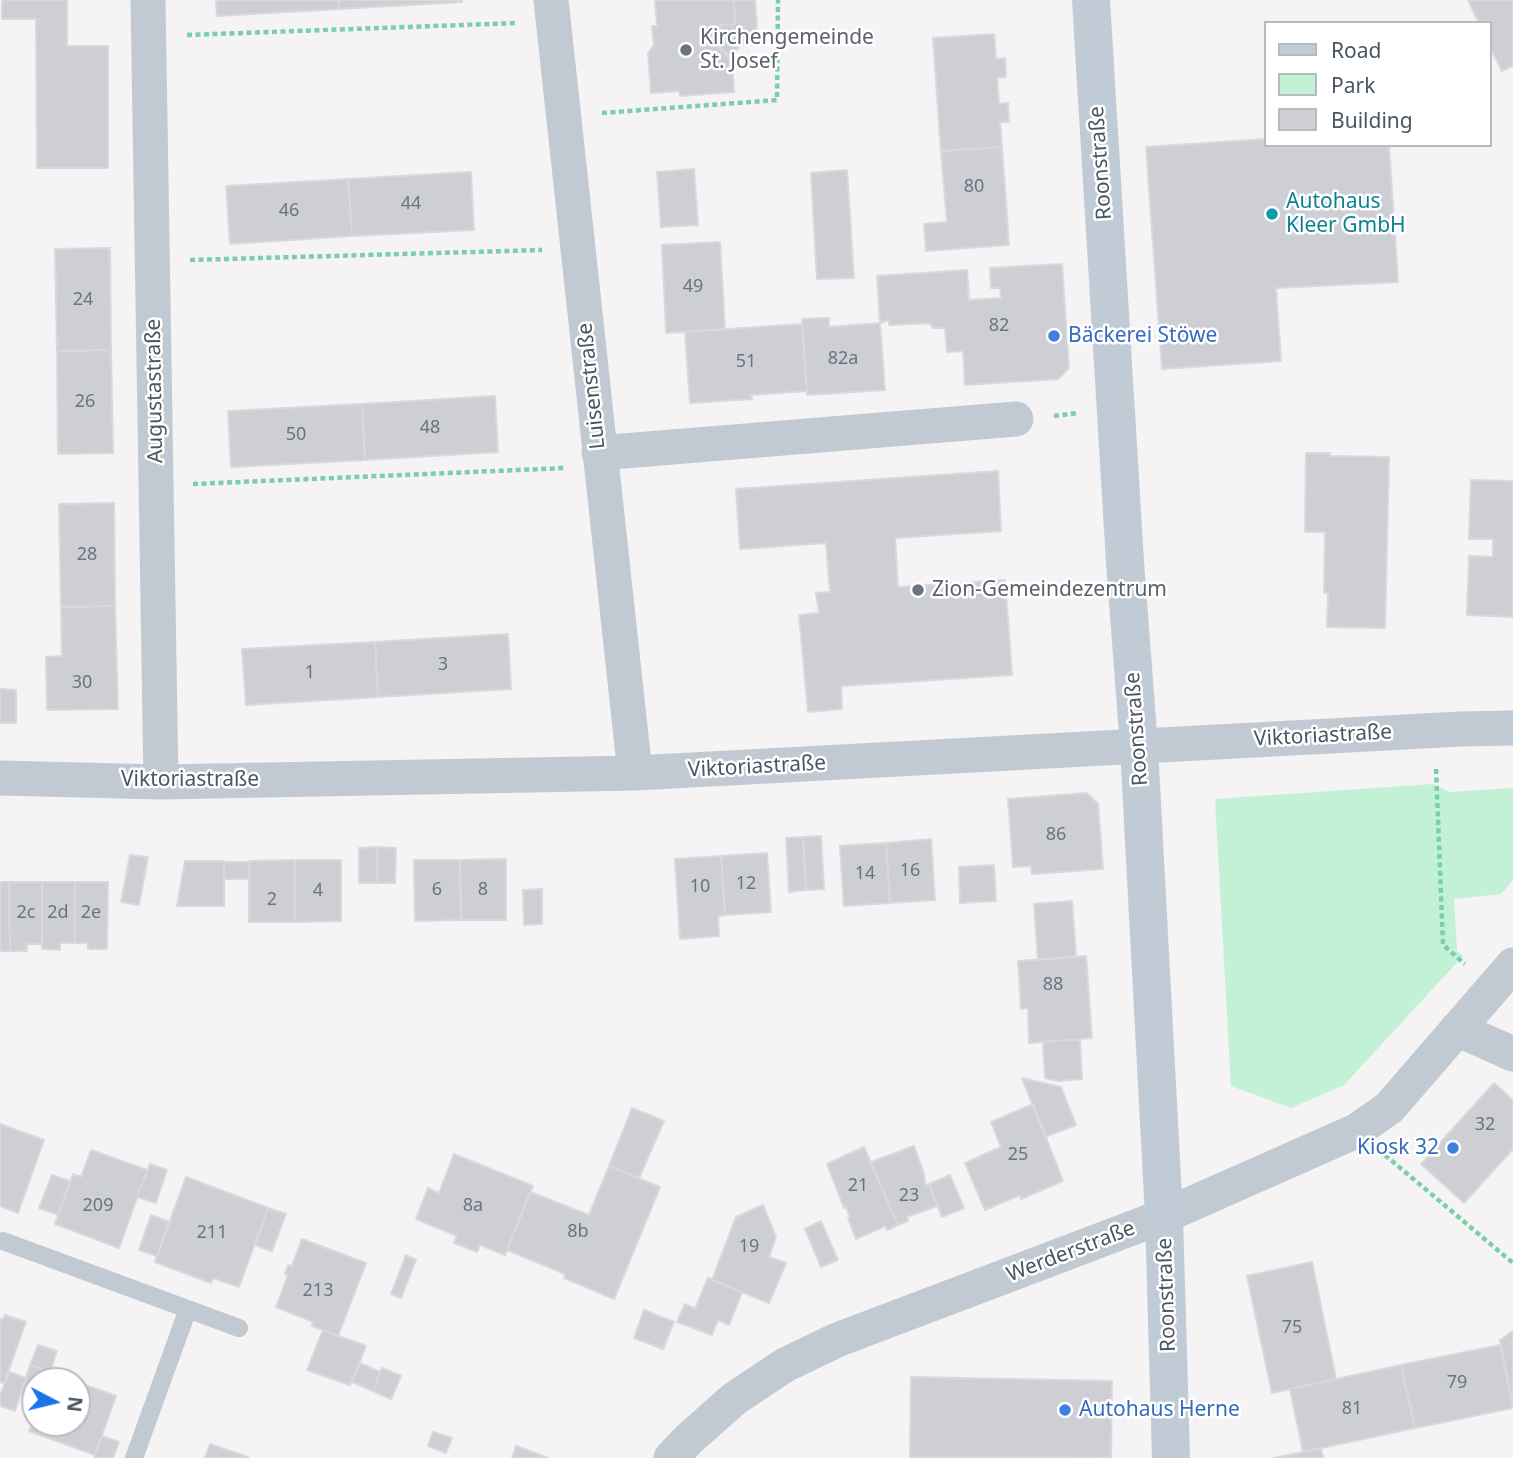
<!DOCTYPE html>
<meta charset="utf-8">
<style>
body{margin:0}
#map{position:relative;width:1513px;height:1458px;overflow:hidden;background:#f5f3f3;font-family:"Noto Sans",sans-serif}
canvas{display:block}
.legend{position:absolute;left:1264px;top:21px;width:228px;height:126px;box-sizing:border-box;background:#fff;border:2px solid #b7bbc0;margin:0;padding:9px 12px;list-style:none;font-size:21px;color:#4a5661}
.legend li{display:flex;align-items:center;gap:14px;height:35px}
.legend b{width:35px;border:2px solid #b7bbc0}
.north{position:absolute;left:21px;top:1367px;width:70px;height:70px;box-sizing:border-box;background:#fff;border:2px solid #b7bbc0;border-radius:50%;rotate:97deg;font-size:19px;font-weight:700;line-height:28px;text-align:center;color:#4a5661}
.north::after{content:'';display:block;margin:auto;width:24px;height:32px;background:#1a73e8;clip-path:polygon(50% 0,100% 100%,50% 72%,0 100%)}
</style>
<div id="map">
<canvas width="1513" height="1458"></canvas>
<ul class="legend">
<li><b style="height:9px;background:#c1cbd6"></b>Road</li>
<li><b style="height:19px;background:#c3f1d5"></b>Park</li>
<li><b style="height:19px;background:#cdcfd5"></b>Building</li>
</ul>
<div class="north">N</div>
</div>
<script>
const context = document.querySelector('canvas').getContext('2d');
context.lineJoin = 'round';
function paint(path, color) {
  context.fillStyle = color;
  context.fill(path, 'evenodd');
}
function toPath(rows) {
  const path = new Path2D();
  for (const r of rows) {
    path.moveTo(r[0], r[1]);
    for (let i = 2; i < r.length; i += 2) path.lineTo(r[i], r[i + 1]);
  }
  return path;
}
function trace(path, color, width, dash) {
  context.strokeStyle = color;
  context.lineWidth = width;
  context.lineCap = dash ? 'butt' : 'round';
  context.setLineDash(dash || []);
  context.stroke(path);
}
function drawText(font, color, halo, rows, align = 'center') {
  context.font = font + ' "Noto Sans",sans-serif';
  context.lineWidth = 5;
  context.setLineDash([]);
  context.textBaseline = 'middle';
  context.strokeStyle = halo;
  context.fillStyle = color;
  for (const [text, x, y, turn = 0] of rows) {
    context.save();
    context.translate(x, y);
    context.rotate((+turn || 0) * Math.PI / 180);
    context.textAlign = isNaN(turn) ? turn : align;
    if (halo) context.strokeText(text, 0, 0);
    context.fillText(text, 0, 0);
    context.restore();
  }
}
const green = toPath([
 [1433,784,1449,792,1513,788,1513,880,1501,894,1454,899,1457,951,1463,956,1344,1085,1291,1108,1231,1086,1215,799]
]);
const building = toPath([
 [2,0,67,0,67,46,108,46,108,168,37,168,36,19,2,19,2,0],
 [216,0,339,0,339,9,217,16,216,0],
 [339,0,462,0,462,2,339,9,339,0],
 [655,0,734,0,735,24,720,25,722,41,718,46,732,58,734,92,680,96,679,91,651,93,648,53,654,45,652,26,657,26,655,0],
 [734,0,755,0,758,44,741,45,733,54,732,61,718,46,722,41,720,25,735,24,734,0],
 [1468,0,1513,0,1513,66,1502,71,1490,47,1490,23,1479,23,1468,0],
 [994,34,996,59,1005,58,1006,77,997,78,999,104,1008,103,1009,122,1000,122,1002,147,941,151,933,38,994,34],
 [1266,139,1266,145,1394,145,1389,145,1398,282,1276,288,1281,361,1162,369,1146,147,1266,139],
 [1002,147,1009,245,926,251,924,224,947,222,941,151,1002,147],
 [694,169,698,225,661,227,657,172,694,169],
 [847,170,854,278,817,279,811,173,847,170],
 [471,172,474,230,352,236,348,179,471,172],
 [348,179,352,236,230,244,226,186,348,179],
 [720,242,725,329,666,333,662,245,720,242],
 [110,248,111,350,57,351,55,249,110,248],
 [1062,264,1069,368,1058,379,965,385,963,351,947,352,945,328,933,328,930,323,889,325,889,320,880,323,877,276,967,270,969,300,1001,298,1000,288,991,288,990,268,1062,264],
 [829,318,829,327,880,323,885,390,807,395,802,319,829,318],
 [802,324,807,391,751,395,752,399,690,403,685,332,802,324],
 [111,350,113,453,58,454,57,351,111,350],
 [495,396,498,452,365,460,362,404,495,396],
 [362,404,365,460,231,467,228,411,362,404],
 [1306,453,1330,453,1330,456,1389,457,1385,628,1327,627,1328,593,1324,593,1325,532,1305,532,1306,453],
 [998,471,1001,531,895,538,898,587,1005,580,1012,675,841,686,842,709,808,712,799,615,819,613,816,593,830,592,826,543,740,549,736,489,998,471],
 [1471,480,1513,481,1513,617,1467,615,1469,556,1493,557,1493,539,1469,539,1471,480],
 [114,503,115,606,61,607,59,504,114,503],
 [115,606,118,709,47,710,46,657,62,656,61,607,115,606],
 [508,634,511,689,378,697,375,642,508,634],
 [375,642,378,697,246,705,242,649,375,642],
 [0,689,16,690,16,723,0,723,0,689],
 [1087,793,1098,804,1103,869,1032,874,1031,866,1013,867,1008,799,1087,793],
 [821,836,824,889,806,890,803,837,821,836],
 [803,837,806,890,789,892,786,838,803,837],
 [931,839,935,900,890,903,886,843,931,839],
 [886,843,890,903,844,906,840,846,886,843],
 [377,847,377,883,359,883,359,848,377,847],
 [377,847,396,848,395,883,377,883,377,847],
 [767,853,771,912,725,915,721,856,767,853],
 [130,855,148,857,139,905,121,902,130,855],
 [721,856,725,915,718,916,719,936,680,939,675,859,721,856],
 [506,859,506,920,461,920,460,860,506,859],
 [295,860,341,860,341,921,295,922,295,860],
 [295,860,295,922,249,922,249,861,295,860],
 [414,860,460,860,461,920,415,921,414,860],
 [185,861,224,861,224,906,177,906,185,861],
 [224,862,249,862,249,879,224,879,224,862],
 [994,865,996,901,960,903,959,867,994,865],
 [0,882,9,882,10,951,0,951,0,882],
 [9,882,42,882,42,944,27,944,27,951,10,951,9,882],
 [42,882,75,882,75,943,60,943,60,950,42,949,42,882],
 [75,882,108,882,107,949,88,949,88,943,75,943,75,882],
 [542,889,542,924,524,925,523,890,542,889],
 [1072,901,1076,957,1038,960,1034,904,1072,901],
 [1086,956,1092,1038,1029,1043,1028,1008,1021,1009,1018,961,1086,956],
 [1080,1039,1082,1079,1058,1081,1045,1078,1043,1042,1080,1039],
 [1022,1078,1061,1087,1076,1125,1045,1137,1022,1078],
 [1494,1083,1513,1100,1513,1149,1464,1203,1421,1164,1494,1083],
 [1033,1104,1063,1181,1021,1199,1020,1195,985,1210,965,1163,1001,1147,991,1122,1033,1104],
 [632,1108,664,1121,639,1178,609,1166,632,1108],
 [0,1124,44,1140,18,1213,0,1206,0,1124],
 [914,1146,924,1174,925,1185,929,1184,937,1206,907,1217,908,1221,898,1225,871,1162,914,1146],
 [864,1147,898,1225,887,1230,885,1226,856,1239,848,1218,850,1217,846,1207,844,1208,827,1164,864,1147],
 [91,1150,147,1170,119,1248,55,1224,73,1174,81,1177,91,1150],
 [454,1154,533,1186,505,1255,480,1245,477,1252,454,1243,457,1236,416,1219,428,1188,439,1193,454,1154],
 [150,1164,167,1170,156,1203,137,1197,150,1164],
 [609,1166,660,1187,614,1299,564,1278,565,1274,507,1250,530,1192,589,1215,609,1166],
 [52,1175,70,1181,58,1215,39,1208,52,1175],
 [950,1175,964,1208,942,1217,929,1184,950,1175],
 [186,1177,268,1208,239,1287,213,1278,211,1283,155,1262,186,1177],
 [763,1205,776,1237,769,1257,786,1263,769,1303,712,1280,736,1217,763,1205],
 [268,1208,286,1214,272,1251,255,1245,268,1208],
 [151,1215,169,1222,157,1256,139,1250,151,1215],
 [821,1221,838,1260,821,1267,805,1229,821,1221],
 [302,1239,366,1263,338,1336,312,1326,313,1322,276,1307,288,1275,285,1274,288,1265,292,1266,302,1239],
 [406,1255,416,1260,401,1298,391,1294,406,1255],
 [1312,1262,1336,1379,1272,1393,1247,1276,1312,1262],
 [708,1278,742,1292,729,1325,718,1320,712,1335,677,1322,685,1304,695,1309,708,1278],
 [644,1310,674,1322,663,1349,634,1338,644,1310],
 [5,1315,26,1322,4,1383,0,1382,0,1319,3,1320,5,1315],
 [323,1330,366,1346,350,1385,307,1370,323,1330],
 [1513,1331,1513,1401,1512,1401,1500,1340,1513,1331],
 [38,1345,57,1351,50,1372,30,1365,38,1345],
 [1500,1345,1513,1408,1415,1428,1401,1365,1500,1345],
 [360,1363,380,1372,373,1391,352,1382,360,1363],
 [30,1365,50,1372,47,1381,35,1381,35,1398,21,1393,30,1365],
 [1401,1365,1415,1428,1303,1452,1290,1389,1401,1365],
 [382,1368,401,1376,391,1399,373,1391,382,1368],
 [9,1372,26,1378,15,1411,0,1406,0,1396,9,1372],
 [50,1372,75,1381,47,1381,50,1372],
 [911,1377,1112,1381,1111,1458,910,1457,911,1377],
 [77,1382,116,1396,95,1455,29,1431,35,1414,35,1423,77,1423,77,1382],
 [433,1432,452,1438,446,1453,428,1446,433,1432],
 [102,1436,119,1442,113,1458,94,1458,102,1436],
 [210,1444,248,1457,247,1458,205,1458,210,1444],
 [516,1446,548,1458,512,1458,516,1446],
 [1321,1448,1323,1458,1274,1458,1303,1452,1321,1448]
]);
const path = toPath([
 [187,35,517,23],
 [602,113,777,100,778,0],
 [190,260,542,250],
 [1054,416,1077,413],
 [193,484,565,468],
 [1436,769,1443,945,1465,964],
 [1385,1155,1513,1263]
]);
const lane = toPath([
 [3,1241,239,1328],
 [134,1458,188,1309]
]);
const street = toPath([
 [148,0,161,782],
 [551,0,635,773],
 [599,453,1016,419],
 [0,778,161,782,635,773,1461,729,1513,728],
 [1457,1029,1513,1054],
 [671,1458,689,1439,734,1399,785,1365,837,1340,1164,1216,1356,1131,1389,1108,1513,965]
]);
const secondary = toPath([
 [1091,0,1125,562,1139,747,1164,1216,1171,1458]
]);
const markers = [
 [686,50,7,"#6b7280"],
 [1272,214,7,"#0f9aa8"],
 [1054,336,7,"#3f7fe0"],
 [918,590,7,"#6b7280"],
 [1453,1148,7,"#3f7fe0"],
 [1065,1410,7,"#3f7fe0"]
];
const numberNames = [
 ["80",974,187],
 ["44",411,204],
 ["46",289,211],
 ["49",693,287],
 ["24",83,300],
 ["82",999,326],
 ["82a",843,359],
 ["51",746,362],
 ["26",85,402],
 ["48",430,428],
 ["50",296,435],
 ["28",87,555],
 ["3",443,665],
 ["1",310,673],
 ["30",82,683],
 ["86",1056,835],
 ["16",910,871],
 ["14",865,874],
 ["12",746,884],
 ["10",700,887],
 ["6",437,890],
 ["8",483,890],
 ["4",318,891],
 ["2",272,900],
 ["2c",26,913],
 ["2d",58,913],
 ["2e",91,913],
 ["88",1053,985],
 ["32",1485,1125],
 ["25",1018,1155],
 ["21",858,1186],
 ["23",909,1196],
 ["209",98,1206],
 ["8a",473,1206],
 ["8b",578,1232],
 ["211",212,1233],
 ["19",749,1247],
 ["213",318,1291],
 ["75",1292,1328],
 ["79",1457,1383],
 ["81",1352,1409]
];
const worshipNames = [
 ["Kirchengemeinde",700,38],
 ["St. Josef",700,62],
 ["Zion-Gemeindezentrum",932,590]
];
const streetNames = [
 ["Roonstraße",1101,163,-94],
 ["Luisenstraße",592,386,-96],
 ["Augustastraße",155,391,-91],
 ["Roonstraße",1137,729,-94],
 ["Viktoriastraße",1323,736,-3],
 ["Viktoriastraße",757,767,-3],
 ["Viktoriastraße",190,780],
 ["Werderstraße",1071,1252,-21],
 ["Roonstraße",1167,1295,-92]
];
const cultureNames = [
 ["Autohaus",1286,202],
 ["Kleer GmbH",1286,226]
];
const shopNames = [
 ["Bäckerei Stöwe",1068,336],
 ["Kiosk 32",1439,1148,"right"],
 ["Autohaus Herne",1079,1410]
];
paint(green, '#c3f1d5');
paint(building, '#cdcfd5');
trace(building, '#d7d9de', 2);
trace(path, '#7ad0a6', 4.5, [5, 3.5]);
trace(lane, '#c1cad2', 18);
trace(street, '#c1cad2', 35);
trace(secondary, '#c1cbd6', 38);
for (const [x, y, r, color] of markers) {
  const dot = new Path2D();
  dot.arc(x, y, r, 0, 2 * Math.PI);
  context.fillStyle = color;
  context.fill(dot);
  trace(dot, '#fff', 2.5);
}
drawText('18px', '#6b747e', null, numberNames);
drawText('21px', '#5b616d', '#fff', worshipNames, 'left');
drawText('21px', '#4a5661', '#fff', streetNames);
drawText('21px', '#0d838f', '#fff', cultureNames, 'left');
drawText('21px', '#366cbe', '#fff', shopNames, 'left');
</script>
